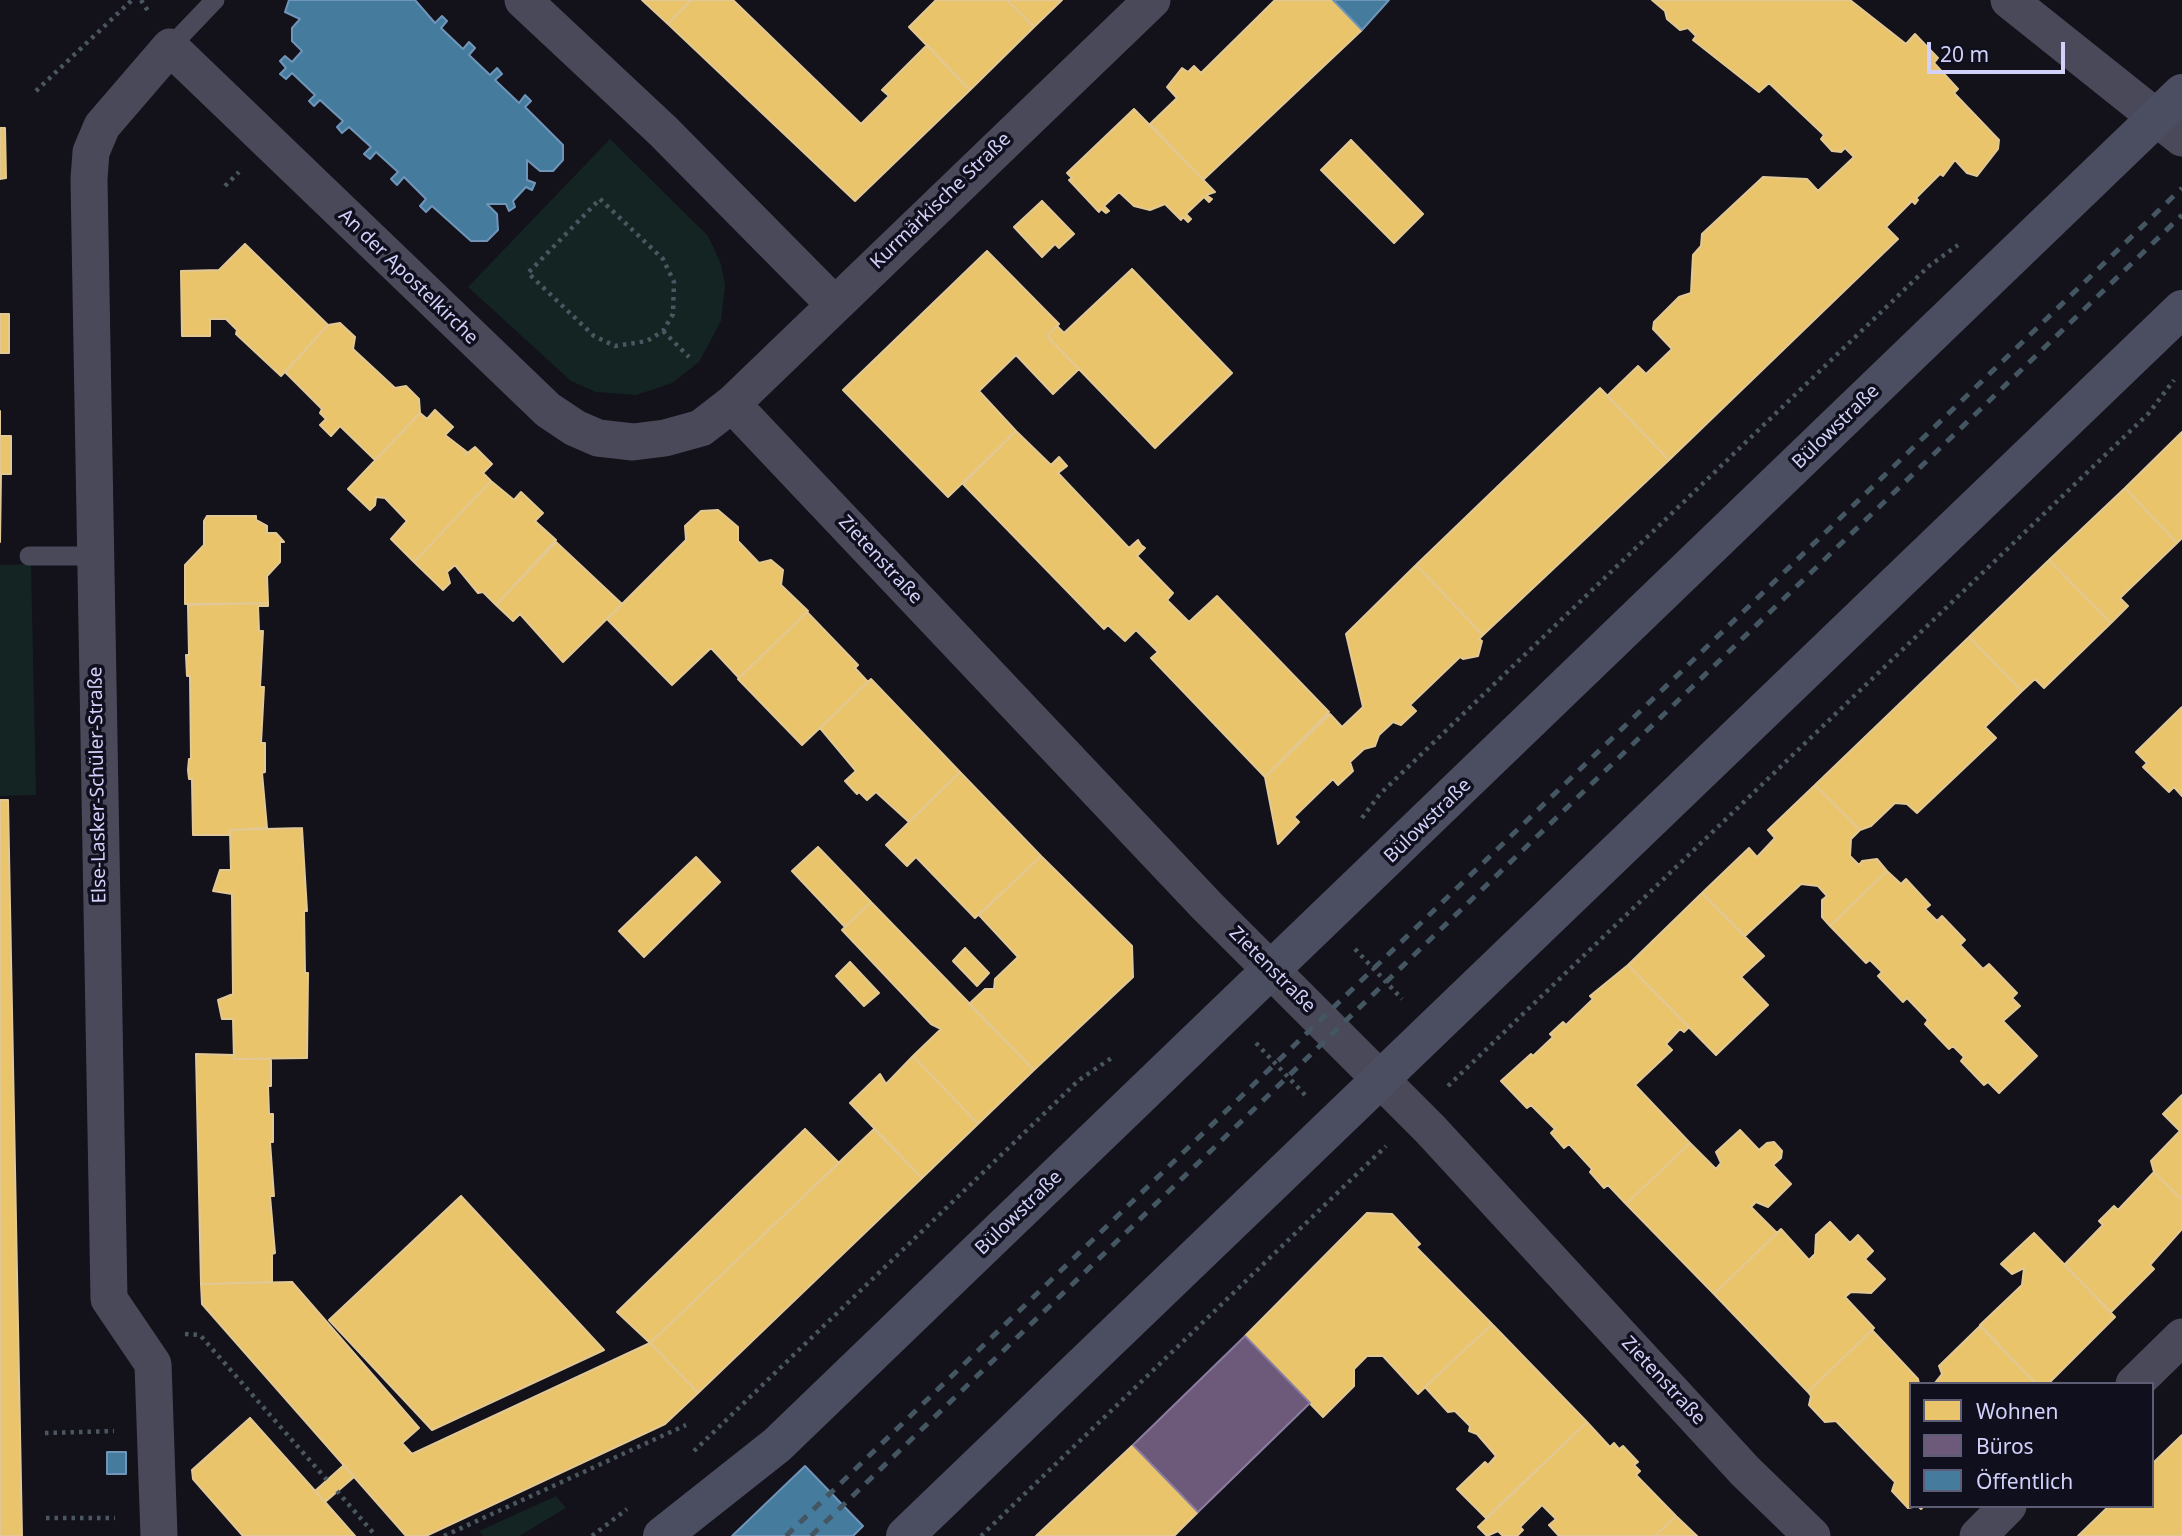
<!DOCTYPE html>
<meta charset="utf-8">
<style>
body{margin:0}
#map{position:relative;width:2182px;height:1536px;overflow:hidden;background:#13121a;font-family:"Noto Sans",sans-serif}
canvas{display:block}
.legend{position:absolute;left:1909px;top:1382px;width:245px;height:126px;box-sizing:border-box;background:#100f1e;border:2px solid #5e5d76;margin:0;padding:9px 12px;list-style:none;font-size:21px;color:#d2d1f9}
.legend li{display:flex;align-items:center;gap:14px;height:35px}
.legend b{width:35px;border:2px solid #5e5d76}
.scale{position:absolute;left:1927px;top:42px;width:138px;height:32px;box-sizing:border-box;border:4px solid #d2d1f9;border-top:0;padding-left:9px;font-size:21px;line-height:24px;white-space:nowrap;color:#d2d1f9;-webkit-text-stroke:5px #100f1e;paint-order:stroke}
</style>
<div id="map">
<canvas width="2182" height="1536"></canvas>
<ul class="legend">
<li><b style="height:19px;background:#e9c46a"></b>Wohnen</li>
<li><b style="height:19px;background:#6d597a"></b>Büros</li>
<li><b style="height:19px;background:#457b9d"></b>Öffentlich</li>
</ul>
<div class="scale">20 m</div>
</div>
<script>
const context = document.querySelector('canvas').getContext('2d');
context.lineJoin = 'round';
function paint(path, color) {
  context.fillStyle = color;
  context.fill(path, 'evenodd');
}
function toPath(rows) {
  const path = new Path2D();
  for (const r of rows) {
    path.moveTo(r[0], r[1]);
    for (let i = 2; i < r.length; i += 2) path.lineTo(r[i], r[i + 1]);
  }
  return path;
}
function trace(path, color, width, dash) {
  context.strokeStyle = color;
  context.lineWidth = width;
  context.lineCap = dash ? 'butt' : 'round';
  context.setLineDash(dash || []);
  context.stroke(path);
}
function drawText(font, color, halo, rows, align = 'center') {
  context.font = font + ' "Noto Sans",sans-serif';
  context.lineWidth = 7;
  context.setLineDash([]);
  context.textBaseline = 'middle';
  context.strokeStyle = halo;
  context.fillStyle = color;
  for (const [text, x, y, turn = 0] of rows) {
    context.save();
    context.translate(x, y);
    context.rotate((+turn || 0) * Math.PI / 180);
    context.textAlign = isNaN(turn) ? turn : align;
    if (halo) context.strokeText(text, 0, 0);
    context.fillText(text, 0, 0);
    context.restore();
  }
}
const green = toPath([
 [610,139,708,236,721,264,725,285,721,321,699,362,672,383,636,395,596,392,571,381,468,287],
 [31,564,36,795,0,796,0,565],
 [556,1496,566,1508,519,1536,483,1536,479,1531]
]);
const homes = toPath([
 [642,0,691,0,668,24,642,0],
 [691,0,733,0,861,124,889,96,882,90,927,45,970,90,855,201,668,24,691,0],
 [936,0,1007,0,1034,27,970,90,909,27,936,0],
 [1007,0,1062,0,1034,27,1007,0],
 [1275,0,1333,0,1362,30,1203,180,1150,124,1177,98,1167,87,1182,68,1188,72,1194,66,1201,73,1275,0],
 [1652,0,1850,0,1906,44,1915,34,1938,58,1934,63,1958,89,1954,93,1999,140,1998,149,1977,176,1967,173,1955,160,1943,176,1940,174,1916,198,1918,200,1915,204,1912,201,1886,227,1898,239,1669,460,1607,396,1638,366,1646,374,1672,349,1653,329,1654,322,1679,297,1691,293,1693,255,1701,246,1702,234,1763,177,1807,179,1818,191,1854,157,1845,148,1841,152,1832,151,1821,139,1824,135,1769,83,1759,92,1693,40,1696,36,1688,28,1680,30,1667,19,1665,11,1652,0],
 [1134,109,1215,192,1206,195,1212,199,1209,202,1204,197,1186,214,1191,219,1188,222,1183,217,1181,220,1165,204,1150,210,1134,206,1119,192,1104,206,1109,211,1106,213,1101,209,1099,212,1069,180,1072,178,1067,173,1134,109],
 [0,128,5,128,6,178,0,179,0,128],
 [1351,140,1423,214,1394,243,1321,170,1351,140],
 [1042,201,1074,234,1059,248,1055,244,1042,257,1014,227,1042,201],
 [245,244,328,325,281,376,236,334,237,330,226,319,210,319,210,336,182,336,181,271,219,270,245,244],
 [987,251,1059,324,1047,336,1079,369,1053,394,1016,355,979,391,1016,431,948,497,843,390,987,251],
 [1132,269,1232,373,1155,448,1047,336,1057,326,1064,333,1132,269],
 [0,314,9,314,9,353,0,353,0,314],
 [340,323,355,337,353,349,395,388,406,386,419,399,420,413,375,460,340,426,331,436,320,425,326,419,320,413,322,409,285,372,328,325,340,323],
 [1600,388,1669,460,1483,635,1416,565,1600,388],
 [435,410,453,427,445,435,467,452,465,455,475,447,492,464,483,473,491,481,414,562,391,539,407,521,385,498,376,497,375,505,370,510,348,489,420,413,427,419,435,410],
 [0,411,0,436,11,436,11,474,1,474,0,542,0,411],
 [1016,431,1051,465,1059,457,1067,466,1058,473,1129,548,1138,540,1141,545,1145,548,1137,556,1173,593,1167,600,1189,622,1217,596,1329,712,1265,777,1151,658,1158,652,1136,630,1125,641,1108,625,1104,629,963,484,1016,431],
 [2182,432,2182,538,2177,543,2125,488,2182,432],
 [491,481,514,500,521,492,543,513,535,521,556,540,496,605,483,592,478,593,455,565,447,572,450,583,443,590,414,562,491,481],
 [2125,488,2177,543,2120,598,2128,606,2111,623,2049,560,2125,488],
 [718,510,738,527,738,541,759,563,771,560,783,570,781,585,808,611,739,678,711,648,672,685,607,619,686,540,685,526,701,511,718,510],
 [207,516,256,516,256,520,267,526,267,533,276,533,284,542,280,542,280,562,267,576,268,603,185,604,185,565,204,545,204,521,207,516],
 [556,542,622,604,563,662,520,614,513,621,496,605,556,542],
 [2049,560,2111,623,2044,688,2035,679,2022,691,1969,637,2049,560],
 [1416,565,1483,635,1479,639,1482,641,1478,656,1463,659,1460,657,1410,705,1416,711,1401,725,1393,722,1379,735,1375,746,1364,749,1350,762,1353,771,1338,785,1333,779,1294,817,1299,822,1278,844,1265,777,1330,714,1342,727,1363,707,1346,634,1416,565],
 [268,603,268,606,258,606,259,631,263,631,260,687,264,687,261,743,265,743,265,772,262,773,267,828,230,830,230,835,193,835,192,779,189,779,188,770,189,759,191,759,190,676,187,676,186,655,189,655,188,605,268,603],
 [807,612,858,665,855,668,868,682,802,745,738,679,807,612],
 [1969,637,2022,691,1985,727,1996,738,1917,813,1907,804,1895,803,1871,826,1860,830,1815,785,1969,637],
 [871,679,960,772,909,822,876,792,867,800,859,792,857,794,845,781,856,771,820,728,871,679],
 [2182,707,2182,796,2174,787,2169,792,2143,767,2147,763,2136,752,2182,707],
 [960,772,1041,856,975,918,916,857,907,866,886,845,960,772],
 [1815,785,1860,830,1851,839,1850,856,1859,865,1862,861,1877,859,1887,871,1830,926,1822,917,1822,900,1827,896,1818,886,1801,884,1745,936,1702,893,1749,848,1757,857,1775,838,1768,830,1815,785],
 [0,800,8,800,22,1536,0,1536,0,800],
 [302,828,307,911,304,911,305,973,308,973,307,1058,234,1059,233,1019,222,1019,218,1000,233,994,232,894,213,891,220,870,231,870,230,830,302,828],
 [818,847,871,902,845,927,792,871,818,847],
 [1041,856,1132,946,1133,977,1034,1070,969,1004,985,989,994,989,995,979,1018,957,979,915,1041,856],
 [696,857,720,882,644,957,619,931,696,857],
 [1887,871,1901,884,1906,879,1930,905,1925,909,1937,921,1942,916,1965,940,1960,945,1983,969,1989,964,2017,993,2012,998,2020,1006,2003,1021,2037,1056,1999,1093,1988,1082,1984,1085,1961,1061,1964,1057,1953,1046,1949,1049,1925,1024,1928,1020,1907,998,1903,1002,1878,976,1882,972,1870,960,1866,963,1830,926,1887,871],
 [1702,893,1764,956,1741,977,1768,1005,1716,1055,1628,965,1702,893],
 [871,902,1034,1070,978,1124,913,1056,941,1029,931,1024,842,930,871,902],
 [965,948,989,973,977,986,953,961,965,948],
 [850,962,879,993,864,1006,836,976,850,962],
 [1628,965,1689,1027,1684,1032,1680,1029,1666,1044,1672,1050,1635,1085,1690,1143,1626,1204,1608,1185,1604,1188,1590,1172,1592,1169,1569,1144,1564,1148,1551,1133,1555,1129,1531,1105,1527,1108,1501,1081,1531,1054,1533,1056,1553,1037,1550,1034,1563,1022,1566,1025,1593,999,1590,996,1628,965],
 [196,1054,234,1055,234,1059,271,1059,271,1086,268,1086,269,1114,273,1114,273,1142,270,1142,274,1196,270,1196,275,1253,272,1254,272,1282,201,1284,196,1054],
 [913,1056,978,1124,922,1178,850,1103,880,1074,886,1084,913,1056],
 [2182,1095,2182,1200,2154,1172,2151,1161,2180,1131,2163,1114,2182,1095],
 [805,1129,839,1163,650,1343,617,1312,805,1129],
 [874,1129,922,1178,698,1393,650,1343,874,1129],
 [1740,1130,1759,1150,1767,1143,1774,1142,1782,1151,1781,1158,1773,1165,1791,1184,1768,1207,1756,1202,1751,1207,1777,1233,1714,1294,1626,1204,1690,1143,1716,1169,1721,1163,1716,1152,1740,1130],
 [2154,1172,2182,1200,2182,1229,2150,1265,2154,1269,2111,1312,2064,1265,2103,1225,2099,1221,2114,1206,2118,1210,2154,1172],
 [461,1196,604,1350,432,1430,329,1320,461,1196],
 [1367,1213,1392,1214,1420,1244,1416,1247,1492,1324,1418,1394,1383,1356,1367,1356,1354,1369,1354,1386,1323,1417,1245,1336,1367,1213],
 [1830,1222,1850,1243,1858,1235,1873,1251,1865,1259,1885,1279,1871,1293,1851,1292,1845,1297,1874,1328,1808,1392,1714,1294,1781,1229,1809,1260,1815,1254,1816,1235,1830,1222],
 [2034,1233,2115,1317,2048,1384,2036,1384,1980,1325,2022,1285,2024,1268,2012,1274,2001,1264,2034,1233],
 [292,1282,419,1428,402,1443,412,1454,650,1343,698,1393,665,1424,426,1536,406,1536,202,1304,201,1284,292,1282],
 [1492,1324,1587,1422,1486,1518,1457,1489,1485,1462,1488,1465,1496,1456,1477,1434,1469,1431,1470,1426,1455,1411,1448,1412,1425,1387,1492,1324],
 [1980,1326,2036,1384,1934,1384,1942,1374,1939,1366,1980,1326],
 [1872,1330,1918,1379,1919,1384,1911,1384,1911,1506,1924,1506,1921,1509,1918,1506,1908,1508,1892,1491,1895,1482,1836,1421,1825,1422,1809,1405,1811,1396,1808,1392,1872,1330],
 [250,1418,325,1502,355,1536,243,1536,193,1479,192,1470,250,1418],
 [1587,1422,1610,1447,1614,1443,1619,1449,1623,1446,1638,1462,1634,1465,1640,1471,1636,1475,1676,1516,1655,1536,1559,1536,1549,1525,1556,1519,1542,1505,1520,1527,1523,1530,1517,1536,1503,1536,1498,1531,1487,1536,1478,1527,1587,1422],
 [2182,1435,2182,1536,2078,1536,2109,1506,2152,1506,2152,1464,2182,1435],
 [1133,1445,1198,1512,1174,1536,1036,1536,1133,1445],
 [344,1465,354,1477,325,1502,315,1491,344,1465],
 [1676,1516,1697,1536,1655,1536,1676,1516]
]);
const offices = toPath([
 [1245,1336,1310,1403,1198,1512,1133,1445,1245,1336]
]);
const public = toPath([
 [289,0,415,0,435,23,442,16,447,21,441,28,463,49,469,42,475,48,469,55,490,75,497,68,502,74,495,80,519,103,525,95,531,101,525,107,563,145,563,160,553,171,540,171,527,160,527,180,535,183,532,190,526,187,513,201,515,207,509,211,506,204,487,204,497,214,498,230,487,241,471,241,432,206,426,212,420,206,426,199,404,177,397,185,391,179,398,172,376,152,370,159,364,154,371,147,349,127,342,133,337,127,343,121,320,100,314,106,309,101,315,95,292,73,286,79,280,74,286,68,280,61,285,56,292,62,302,51,292,41,292,28,300,19,285,12,289,0],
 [1333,0,1389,0,1362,30,1333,0],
 [107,1452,126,1452,126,1474,107,1474,107,1452],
 [805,1466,863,1526,853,1536,732,1536,805,1466]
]);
const path = toPath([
 [141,0,148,11],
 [36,91,132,0],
 [225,186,239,172],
 [600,199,663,259,674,282,673,314,663,331,647,341,615,346,594,336,528,273,600,199],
 [663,331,689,357],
 [1362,818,1380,794,1929,266,1958,245],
 [1355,949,1402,999],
 [1256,1043,1305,1095],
 [1448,1086,2149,413,2174,380],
 [185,1334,200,1335,327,1480],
 [45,1433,114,1431],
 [694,1451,1079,1080,1113,1057],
 [337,1491,376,1536],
 [46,1518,115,1518],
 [444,1536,686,1425],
 [592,1536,627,1509],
 [981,1536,1386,1146]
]);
const lane = toPath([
 [170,47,215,0],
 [29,556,94,556]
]);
const street = toPath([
 [523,0,663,131,834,304],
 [2009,0,2182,138],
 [732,404,1207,906,1430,1129,1745,1471,1812,1536],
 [2134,1384,2182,1337],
 [159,1536,153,1364,109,1299,89,179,91,152,102,126,170,47,548,410,575,428,598,438,633,442,665,438,701,428,732,404,1152,0],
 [1978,1536,2008,1506]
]);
const secondary = toPath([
 [662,1536,777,1445,2182,93],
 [905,1536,2182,309]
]);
const rail = toPath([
 [786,1536,2182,188],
 [811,1536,2182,215]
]);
const streetNames = [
 ["Kurmärkische Straße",941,201,-44],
 ["An der Apostelkirche",408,277,44],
 ["Bülowstraße",1836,427,-44],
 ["Zietenstraße",880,560,47],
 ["Else-Lasker-Schüler-Straße",98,785,-91],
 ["Bülowstraße",1428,821,-44],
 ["Zietenstraße",1272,970,45],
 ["Bülowstraße",1019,1213,-44],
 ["Zietenstraße",1663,1381,47]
];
paint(green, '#132423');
paint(homes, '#e9c46a');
trace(homes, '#e2c895', 2);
paint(offices, '#6d597a');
trace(offices, '#8b7da0', 2);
paint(public, '#457b9d');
trace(public, '#6f95b9', 2);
trace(path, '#4a5760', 4.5, [3.5, 5]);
trace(lane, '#49495a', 19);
trace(street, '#49495a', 37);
trace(secondary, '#4b4d60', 38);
trace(rail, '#435661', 5, [10, 9]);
drawText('19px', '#d2d1f9', '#100f1e', streetNames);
</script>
